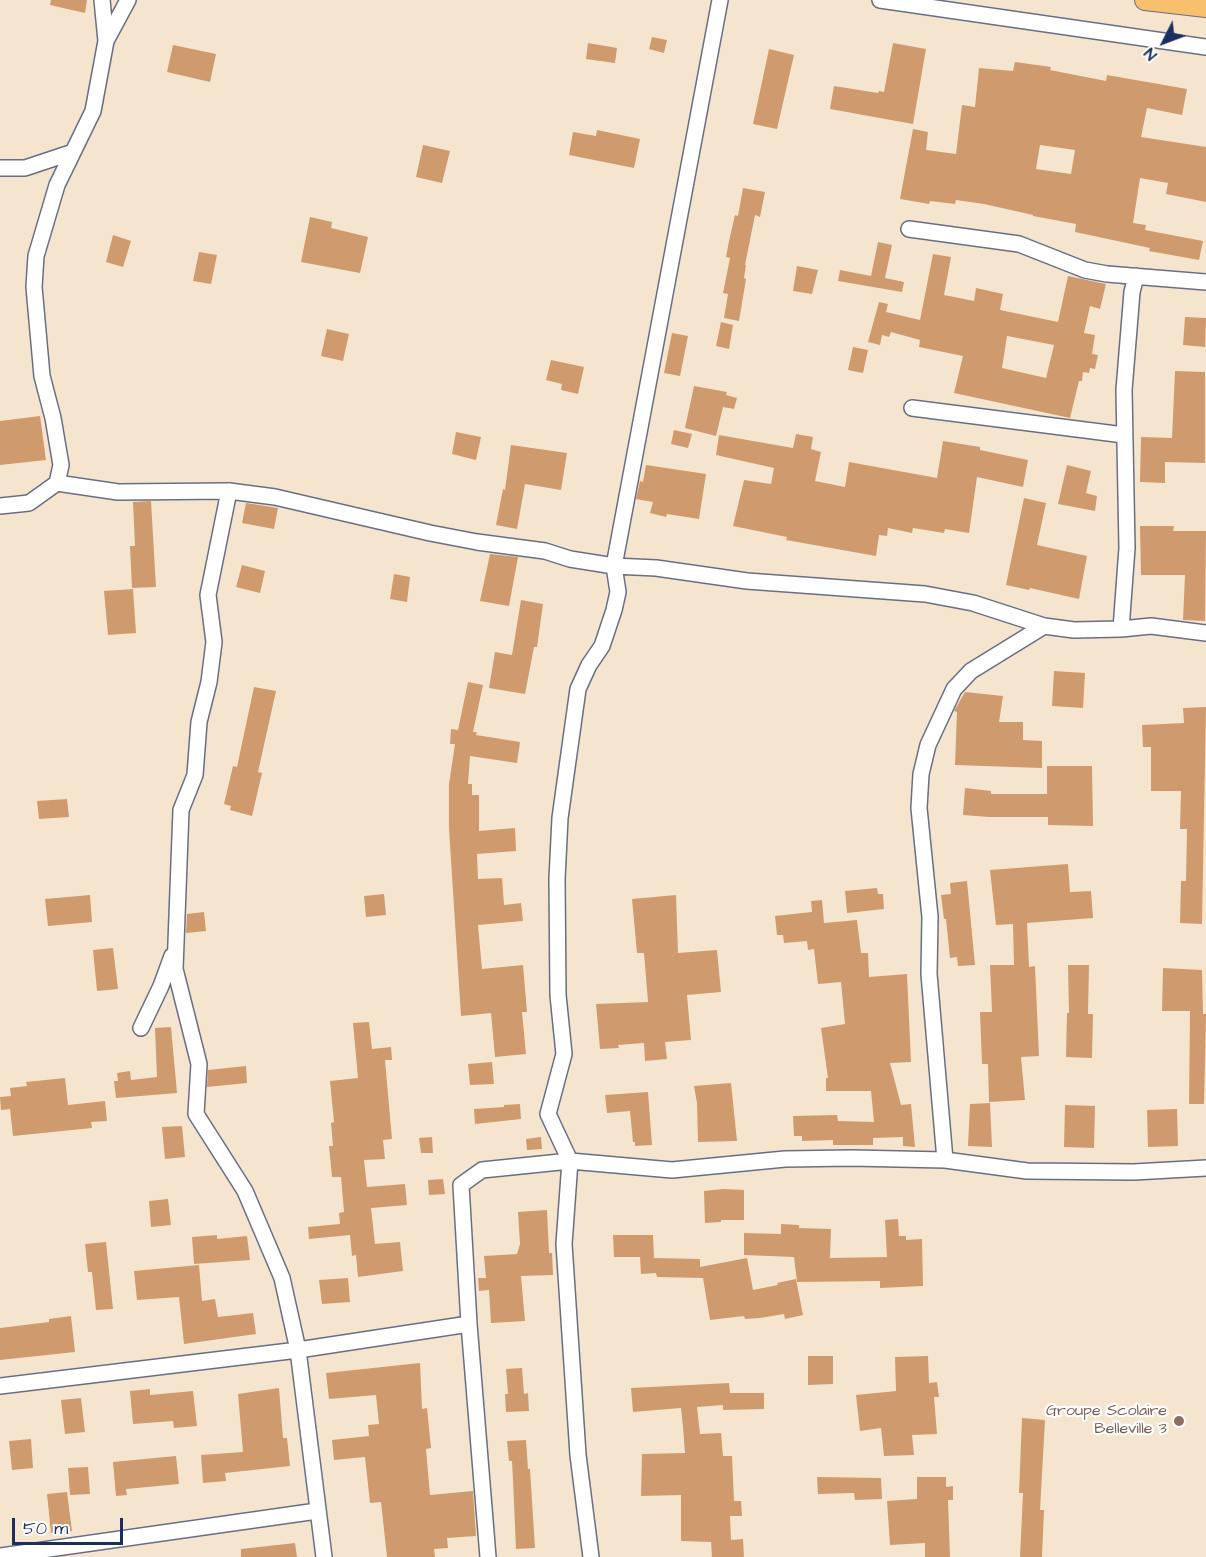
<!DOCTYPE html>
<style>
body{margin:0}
#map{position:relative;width:1206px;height:1557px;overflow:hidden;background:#f6e5ce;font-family:"Architects Daughter",sans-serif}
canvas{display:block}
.north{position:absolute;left:1134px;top:12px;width:60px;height:60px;-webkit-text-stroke:4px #fff;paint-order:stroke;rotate:228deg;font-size:16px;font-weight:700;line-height:24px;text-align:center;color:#1b2f5e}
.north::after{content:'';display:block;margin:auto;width:21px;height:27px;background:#1b2f5e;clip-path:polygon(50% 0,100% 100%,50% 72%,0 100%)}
.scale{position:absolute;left:12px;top:1518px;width:111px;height:27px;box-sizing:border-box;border:3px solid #1b2f5e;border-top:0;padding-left:8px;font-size:18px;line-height:21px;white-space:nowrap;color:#1b2f5e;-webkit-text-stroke:4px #fff;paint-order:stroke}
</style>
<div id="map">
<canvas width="1206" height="1557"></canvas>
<div class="north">N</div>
<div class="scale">50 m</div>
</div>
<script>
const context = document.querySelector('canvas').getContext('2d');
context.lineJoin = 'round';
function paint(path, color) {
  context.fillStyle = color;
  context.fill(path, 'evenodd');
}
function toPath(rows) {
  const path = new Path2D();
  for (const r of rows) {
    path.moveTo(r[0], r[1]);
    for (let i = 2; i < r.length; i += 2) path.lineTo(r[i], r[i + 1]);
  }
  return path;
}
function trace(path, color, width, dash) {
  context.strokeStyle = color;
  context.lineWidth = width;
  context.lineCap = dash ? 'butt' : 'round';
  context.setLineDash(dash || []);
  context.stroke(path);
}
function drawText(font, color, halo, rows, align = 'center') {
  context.font = font + ' "Architects Daughter",sans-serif';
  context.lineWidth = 4.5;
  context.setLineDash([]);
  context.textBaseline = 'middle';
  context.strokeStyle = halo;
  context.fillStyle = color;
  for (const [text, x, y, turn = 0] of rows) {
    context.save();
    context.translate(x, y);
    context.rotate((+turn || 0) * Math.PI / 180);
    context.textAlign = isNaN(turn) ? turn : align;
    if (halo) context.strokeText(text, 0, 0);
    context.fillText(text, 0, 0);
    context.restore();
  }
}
const building = toPath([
 [51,0,87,0,85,13,50,5],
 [652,37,667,40,664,53,649,49],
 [588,43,617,48,615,63,586,59],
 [893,43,926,49,913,124,830,109,834,86,878,93,879,91,884,92],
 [173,45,216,54,210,82,167,72],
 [769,49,794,55,777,129,753,124],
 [1015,62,1051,67,1050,70,1106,81,1107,75,1187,89,1182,115,1147,108,1141,137,1206,147,1206,202,1166,194,1168,183,1140,178,1133,223,1146,225,1145,230,1203,241,1199,260,1149,251,1150,248,1075,232,1076,224,1033,216,1033,215,984,204,956,200,955,204,930,201,929,204,900,199,913,129,928,132,926,150,956,154,962,105,975,107,979,68,1013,71],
 [1040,145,1075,150,1071,174,1036,169],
 [597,130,640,139,634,168,569,155,573,132,596,136],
 [423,145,450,151,442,183,416,177],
 [743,188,765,192,760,217,755,215,745,265,746,265,744,278,746,279,739,321,724,318,728,294,723,293,730,258,726,257,729,241,735,215,738,216],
 [310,217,332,222,331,228,368,237,360,273,301,262],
 [113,235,131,241,123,267,106,262],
 [878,242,892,245,885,278,904,282,902,292,838,281,840,270,871,276],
 [199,252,217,255,211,284,193,281],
 [933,254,951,257,944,295,974,301,976,288,1003,294,1000,310,1058,322,1068,276,1106,284,1100,309,1090,306,1084,333,1095,335,1092,354,1098,355,1095,369,1090,368,1089,373,1083,372,1082,381,1079,381,1070,418,954,393,963,356,919,347,920,340,891,332,889,337,882,335,880,345,868,342,879,302,888,304,886,312,920,320],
 [1007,336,1054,345,1046,378,1002,368],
 [797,266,818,270,812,294,793,291],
 [1185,317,1206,318,1205,347,1183,345],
 [721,322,733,325,729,349,716,346],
 [327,329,349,334,343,361,321,356],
 [672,333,688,336,680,376,664,373],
 [853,347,868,350,863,373,848,370],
 [551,360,584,367,578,394,561,390,562,384,546,380],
 [1175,371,1205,372,1205,463,1165,462,1165,483,1140,482,1141,437,1172,438],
 [694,386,727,392,726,395,737,398,734,409,723,407,716,436,685,428],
 [40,416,46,460,0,465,0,421],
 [674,430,692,434,688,448,671,444],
 [456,432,481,437,476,460,452,454],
 [796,434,813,437,811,449,821,452,815,481,845,487,849,462,937,478,943,441,980,447,980,450,1028,460,1023,487,977,477,969,533,945,529,944,533,913,528,912,533,888,528,887,536,879,535,876,556,786,540,787,537,733,526,744,480,771,484,774,468,716,455,719,435,793,448],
 [511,445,567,453,561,490,525,484,517,529,496,525,503,489,505,490],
 [646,465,706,474,699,519,667,514,666,517,650,513,653,502,636,499,640,481,643,482],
 [1067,465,1091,471,1086,493,1097,496,1095,511,1058,504],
 [1024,498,1046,503,1037,545,1087,556,1079,599,1030,588,1029,590,1006,585],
 [151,501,156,587,132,588,130,546,135,546,133,502],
 [246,503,278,508,274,529,242,523],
 [1140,526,1174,526,1173,531,1206,531,1205,621,1183,620,1185,575,1141,575],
 [490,554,518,557,509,606,480,601],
 [242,565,265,571,260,593,236,587],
 [394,574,410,577,407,602,390,599],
 [133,589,136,633,108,635,104,591],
 [521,600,543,604,537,647,534,647,525,694,489,688,495,652,512,655],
 [1054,671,1085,673,1083,708,1052,706],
 [468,682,483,685,473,732,477,732,476,735,520,742,517,763,470,756,468,784,472,784,472,795,479,795,479,831,515,828,516,851,477,854,478,879,502,878,504,905,521,903,523,921,478,925,482,969,523,965,527,1012,522,1012,526,1054,495,1057,491,1013,461,1016,449,829,449,784,455,744,450,744,451,729,458,730],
 [254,687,276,691,258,772,262,773,252,816,230,810,231,806,224,804,233,766,237,767],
 [965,692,1003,696,999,722,1023,722,1023,740,1042,741,1042,768,955,765,957,712,954,711],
 [1206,707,1202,924,1180,923,1181,881,1186,881,1187,829,1180,829,1181,791,1151,791,1151,747,1143,747,1142,725,1184,723,1183,708],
 [1047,766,1092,766,1093,826,1048,825,1048,817,989,817,963,815,965,788,991,791,991,794,1047,794],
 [67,799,69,817,39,819,37,801],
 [1068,864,1070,892,1091,891,1093,918,1027,923,1029,967,1035,966,1039,1056,1021,1057,1025,1100,989,1102,988,1064,982,1064,980,1012,992,1012,990,965,1014,965,1013,924,996,925,990,870],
 [967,881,975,965,958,966,957,957,950,958,946,919,944,919,941,895,951,894,950,883],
 [877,888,878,894,883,894,884,909,847,913,845,891],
 [384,894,386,915,366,917,364,896],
 [90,895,92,922,48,926,45,899],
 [676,895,678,953,717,950,721,992,687,995,691,1040,665,1042,667,1059,645,1061,644,1043,618,1045,619,1048,600,1049,596,1004,648,1002,644,953,637,953,632,899],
 [822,900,824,923,857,920,861,953,868,953,869,977,907,974,911,1062,890,1063,901,1105,911,1104,915,1147,903,1146,903,1137,873,1138,873,1145,833,1145,833,1140,802,1141,802,1136,794,1136,793,1116,837,1115,838,1121,874,1122,871,1091,826,1091,826,1078,828,1078,821,1028,845,1024,841,982,818,984,814,949,808,950,807,941,784,943,783,935,777,935,775,916,812,912,811,901],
 [204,912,206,931,186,933,187,914],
 [113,948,118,989,97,991,93,950],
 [1068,965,1089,965,1088,1014,1093,1014,1092,1058,1066,1057,1067,1013,1069,1013],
 [1163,968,1202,970,1203,1014,1206,1014,1204,1104,1189,1104,1190,1011,1162,1011],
 [369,1022,372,1049,391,1047,392,1060,385,1060,392,1139,383,1140,385,1159,364,1160,367,1187,405,1184,407,1205,371,1208,375,1244,400,1242,403,1271,358,1277,356,1255,352,1256,350,1235,309,1239,308,1227,340,1224,339,1213,344,1212,341,1177,332,1177,329,1146,333,1146,331,1123,334,1122,330,1081,358,1078,353,1023],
 [171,1027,177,1093,116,1098,114,1081,118,1081,117,1073,130,1071,131,1080,157,1077,155,1028],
 [492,1062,494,1084,470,1085,468,1064],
 [246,1066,247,1083,207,1087,208,1070],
 [65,1078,68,1105,105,1101,107,1121,91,1122,92,1128,13,1136,10,1109,1,1110,0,1097,11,1096,10,1088,27,1086,26,1082],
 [731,1083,737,1141,698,1142,697,1103,694,1086],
 [648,1092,652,1145,635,1146,635,1142,633,1142,630,1111,607,1113,605,1095],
 [990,1103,992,1147,968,1146,970,1104],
 [520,1104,521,1119,475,1124,474,1109,504,1107,504,1105],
 [1065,1105,1095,1106,1094,1148,1064,1147],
 [1177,1109,1178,1146,1148,1147,1147,1110],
 [182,1126,185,1157,165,1159,162,1127],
 [432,1137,433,1153,421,1153,419,1138],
 [541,1137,542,1149,527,1150,526,1139],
 [443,1179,445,1194,429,1195,428,1180],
 [723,1189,744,1190,744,1220,721,1220,721,1222,705,1223,704,1191],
 [168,1199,171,1225,151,1227,149,1201],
 [547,1210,549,1253,552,1253,553,1275,521,1276,525,1321,491,1323,489,1290,479,1291,478,1278,486,1278,484,1256,517,1254,520,1244,518,1212],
 [898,1219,899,1236,906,1236,906,1240,922,1239,923,1286,880,1288,880,1281,797,1282,794,1257,744,1255,744,1233,781,1234,781,1224,799,1225,799,1228,831,1229,830,1258,887,1257,885,1220],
 [217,1235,217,1239,247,1236,250,1260,194,1264,192,1237],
 [613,1235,653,1235,654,1258,700,1259,700,1267,747,1258,753,1290,778,1285,777,1283,796,1279,803,1315,785,1319,784,1314,760,1318,745,1319,744,1316,710,1320,703,1278,657,1277,656,1273,641,1274,640,1257,614,1257],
 [106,1242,113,1309,96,1310,92,1272,88,1272,85,1244],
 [199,1265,202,1301,215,1299,218,1317,253,1313,256,1334,184,1344,179,1297,137,1300,134,1271],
 [348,1278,350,1302,322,1304,319,1280],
 [71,1316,75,1352,0,1360,0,1328,49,1322,49,1319],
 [808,1356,833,1356,833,1384,808,1385],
 [928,1356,929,1383,937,1382,939,1397,934,1397,937,1434,912,1435,914,1455,884,1456,881,1428,860,1431,856,1395,896,1391,895,1357],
 [420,1363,422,1409,427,1408,431,1448,426,1449,430,1495,473,1491,476,1536,447,1538,448,1548,434,1549,435,1557,387,1557,381,1502,370,1503,365,1457,334,1460,332,1440,369,1436,368,1425,379,1424,376,1395,329,1399,326,1373],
 [522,1368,524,1394,528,1393,529,1411,506,1412,505,1394,508,1394,506,1369],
 [729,1383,730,1393,764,1393,764,1409,723,1410,723,1405,697,1407,700,1434,721,1433,723,1456,732,1456,734,1501,741,1501,742,1516,730,1516,731,1540,743,1539,744,1557,712,1557,711,1542,681,1541,681,1495,641,1496,642,1454,685,1453,683,1427,681,1408,633,1412,631,1388],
 [279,1388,283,1438,287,1438,290,1466,225,1473,226,1481,203,1483,201,1455,243,1452,238,1394],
 [150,1389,150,1395,193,1391,197,1426,174,1428,173,1421,133,1424,130,1391],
 [81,1398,85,1432,65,1434,61,1400],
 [1022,1418,1045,1420,1040,1510,1044,1510,1042,1557,1020,1557,1023,1493,1019,1493],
 [31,1439,33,1468,12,1470,9,1441],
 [526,1440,528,1469,530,1469,535,1548,516,1549,513,1480,512,1461,509,1461,507,1441],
 [176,1456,179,1484,126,1489,127,1495,116,1496,113,1462],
 [88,1467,90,1494,70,1495,68,1468],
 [817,1477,881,1478,882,1499,855,1500,854,1493,818,1494],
 [917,1477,946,1477,946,1487,953,1486,953,1500,948,1500,950,1557,925,1557,925,1543,890,1545,887,1501,917,1499],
 [67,1492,72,1531,51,1533,47,1494],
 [295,1543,297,1557,241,1557,241,1549]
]);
const minor = toPath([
 [102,0,106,41],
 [880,0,1206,47],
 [0,168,25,168,73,152],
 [909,229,1019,244,1085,270,1107,274,1206,282],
 [912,408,1124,435],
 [57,483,118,492,229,491,275,497,430,533,477,542,545,551,570,559,614,566,656,568,747,581,925,594,973,603,1044,626,1074,630,1121,629,1151,626,1206,633],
 [229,491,208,595,214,642,209,682,199,722,195,775,181,810,175,969,199,1064,196,1114,245,1191,282,1278,298,1350,324,1557],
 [0,506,29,503,57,483,61,465,53,418,42,376,34,287,36,256,57,185,93,111,106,41,128,0],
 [1121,629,1127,548,1124,390,1132,292,1136,276],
 [141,1028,161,986,172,956],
 [945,1160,929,974,930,917,919,808,921,774,928,745,954,689,971,671,1044,626],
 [0,1386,298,1350,469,1324],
 [0,1556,317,1511],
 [488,1557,469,1324,461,1185,482,1170,570,1161,672,1170,785,1159,851,1158,945,1160,1027,1171,1134,1172,1206,1168],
 [591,1557,578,1455,564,1244,570,1161,548,1114,564,1054,558,995,557,879,560,818,578,689,589,665,602,646,614,610,618,592,614,566,720,0]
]);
const major = toPath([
 [1145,0,1206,7]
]);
const markers = [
 [1179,1421,6,"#8d6e63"]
];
const educationNames = [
 ["Groupe Scolaire",1167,1412],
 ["Belleville 3",1167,1430]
];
paint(building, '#cf9b6e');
trace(minor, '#686f85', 18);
trace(major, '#686f85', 22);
trace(minor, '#fff', 15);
trace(major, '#f8bf6c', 20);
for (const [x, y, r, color] of markers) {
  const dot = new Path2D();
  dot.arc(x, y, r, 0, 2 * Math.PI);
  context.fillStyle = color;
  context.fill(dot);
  trace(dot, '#fff', 2);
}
drawText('16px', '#785e54', '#fff', educationNames, 'right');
</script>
